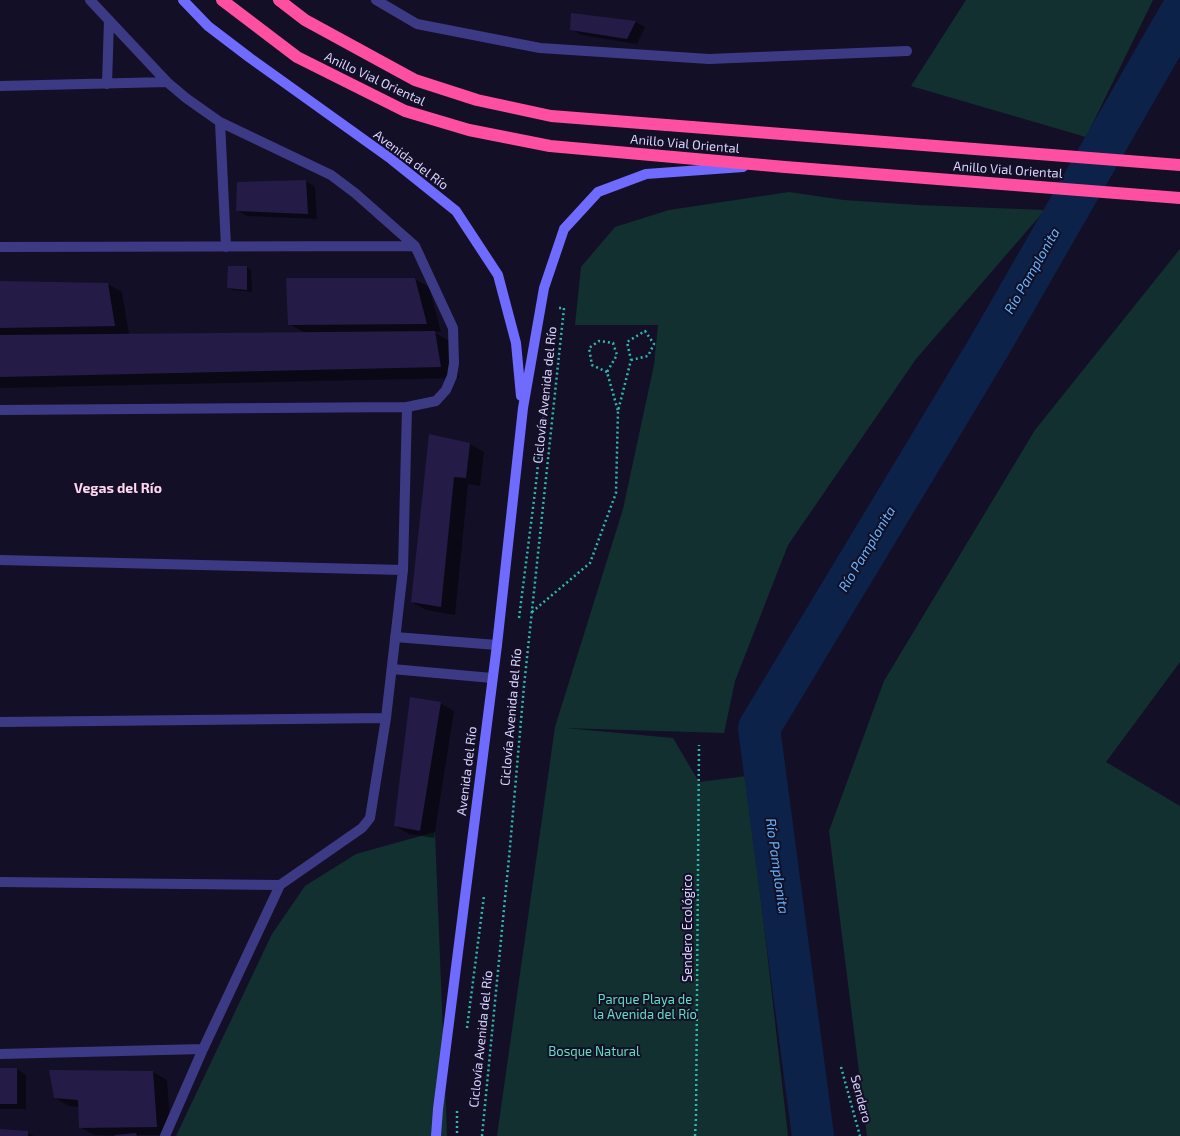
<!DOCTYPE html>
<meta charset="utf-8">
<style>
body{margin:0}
canvas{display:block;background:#130f26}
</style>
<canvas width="1180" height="1136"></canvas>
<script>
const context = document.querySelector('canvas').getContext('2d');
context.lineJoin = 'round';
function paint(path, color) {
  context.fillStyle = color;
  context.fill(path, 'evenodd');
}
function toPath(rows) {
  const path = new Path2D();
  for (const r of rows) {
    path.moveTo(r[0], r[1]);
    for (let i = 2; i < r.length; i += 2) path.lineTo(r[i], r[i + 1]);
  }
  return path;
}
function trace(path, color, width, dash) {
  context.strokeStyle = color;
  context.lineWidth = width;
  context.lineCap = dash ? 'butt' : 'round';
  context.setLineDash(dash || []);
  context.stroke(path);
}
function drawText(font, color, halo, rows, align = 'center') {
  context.font = font + ' "Exo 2",sans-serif';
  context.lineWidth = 4;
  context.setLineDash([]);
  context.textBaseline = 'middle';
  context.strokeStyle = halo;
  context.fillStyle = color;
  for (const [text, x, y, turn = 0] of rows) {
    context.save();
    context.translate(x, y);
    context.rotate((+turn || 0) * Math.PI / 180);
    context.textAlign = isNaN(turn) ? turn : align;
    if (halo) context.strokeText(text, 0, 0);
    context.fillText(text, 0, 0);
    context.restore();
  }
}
const green = toPath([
 [966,0,1153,0,1086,137,911,86],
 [789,192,844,200,917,205,1045,210,916,359,788,545,735,681,724,733,565,728,673,738,699,782,747,776,788,1136,497,1136,555,727,623,509,654,365,658,325,575,325,581,267,615,227,669,210],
 [1180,249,1180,662,1106,762,1180,806,1180,1136,867,1136,829,831,884,681,1035,430],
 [435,832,447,1136,176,1136,272,934,305,886,356,854]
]);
const shadow = toPath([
 [572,14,636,22,645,27,637,44,581,35,571,29],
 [306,181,315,187,317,219,247,216,238,211],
 [229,267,247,267,251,270,252,292,232,290,228,288],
 [415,279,429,287,441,332,434,332,453,343,459,378,0,388,0,336,3,336,0,334,0,282,108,284,122,292,129,334,305,333,289,324],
 [430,435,470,444,484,452,480,486,468,484,455,615,426,610,412,602],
 [440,703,454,711,434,838,409,834,395,826],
 [0,1069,17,1069,26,1075,26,1109,0,1109],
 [153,1072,167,1080,171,1135,137,1135,139,1136,94,1135,80,1127,79,1107,69,1106,55,1098],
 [0,1130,27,1132,34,1136,0,1136]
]);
const river = toPath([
 [813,1136,759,728,990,345,1180,14]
]);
const building = toPath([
 [571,13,636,21,627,39,570,30],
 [306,180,308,214,236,211,237,182],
 [228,266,247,266,247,290,227,288],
 [286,278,415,278,427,324,288,325],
 [0,281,108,283,115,326,0,328],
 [435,331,441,367,0,377,0,335],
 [429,434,470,443,466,478,454,477,441,607,411,602],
 [410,697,441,702,420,831,394,826],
 [0,1068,17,1068,17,1104,0,1104],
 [49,1070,153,1071,157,1127,79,1128,78,1100,54,1098],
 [0,1129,28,1131,28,1136,0,1136],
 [136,1133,137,1136,115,1136,115,1135]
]);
const path = toPath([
 [607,372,592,365,589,348,599,341,613,343,617,355,607,372,618,411,631,360,627,342,645,331,654,344,648,356,631,360],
 [532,612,590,563,616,493,618,411],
 [519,618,535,492,549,366],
 [467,1028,484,896],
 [841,1067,860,1136],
 [457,1111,457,1136],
 [482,1136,510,847,524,686,564,308,556,308],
 [695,1136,696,1118,699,745]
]);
const lane = toPath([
 [376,0,417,24,540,48,709,59,907,51]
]);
const street = toPath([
 [90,0,167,82,186,98,220,122,331,175,355,193,415,246,453,328,454,363,452,376,446,390,436,401,407,407,403,570,386,718,370,818,362,828,280,885,203,1049,165,1136],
 [107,84,109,20],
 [0,86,167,82],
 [220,122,226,247],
 [0,247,415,246],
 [0,410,407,407],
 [0,560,403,570],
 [395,637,497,645],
 [392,669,492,678],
 [0,722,386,718],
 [0,882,280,885],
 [0,1054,203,1049]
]);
const secondary = toPath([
 [183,0,208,26,250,58,391,159,456,211,498,275,516,343,521,396],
 [436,1136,438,1109,497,645,523,408,544,288,564,229,598,192,646,174,743,167]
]);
const highway = toPath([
 [222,0,297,57,405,111,469,130,550,146,785,167,1180,198],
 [279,0,305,20,415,80,477,100,551,116,1180,165]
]);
const streetNames = [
 ["Anillo Vial Oriental",375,79,25],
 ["Anillo Vial Oriental",685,144,5],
 ["Avenida del Río",411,160,37],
 ["Anillo Vial Oriental",1008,170,4],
 ["Ciclovía Avenida del Río",545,395,-84],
 ["Ciclovía Avenida del Río",511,717,-85],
 ["Avenida del Río",467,771,-83],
 ["Sendero Ecológico",688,928,-90],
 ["Ciclovía Avenida del Río",481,1039,-84],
 ["Sendero",861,1099,75]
];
const parkNames = [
 ["Parque Playa de",645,1000],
 ["la Avenida del Río",645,1015],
 ["Bosque Natural",594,1052]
];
const waterNames = [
 ["Río Pamplonita",1032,271,-60],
 ["Río Pamplonita",867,549,-59],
 ["Río Pamplonita",777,866,82]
];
const neighbourhoodNames = [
 ["Vegas del Río",118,488]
];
paint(green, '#12302f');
paint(shadow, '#0007');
trace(river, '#0c2248', 42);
paint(building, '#241b47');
trace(path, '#2fb8b0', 2.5, [2, 3]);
trace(lane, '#3d3a85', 10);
trace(street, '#3d3a85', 10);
trace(secondary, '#6f6bff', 10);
trace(highway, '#ff4fa3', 12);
drawText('13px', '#d9d4ff', '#130f26', streetNames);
drawText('13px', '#5fe0c0', '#130f26', parkNames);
drawText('italic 14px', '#62b6ff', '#130f26', waterNames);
drawText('bold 14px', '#ffd6f0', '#130f26', neighbourhoodNames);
</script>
